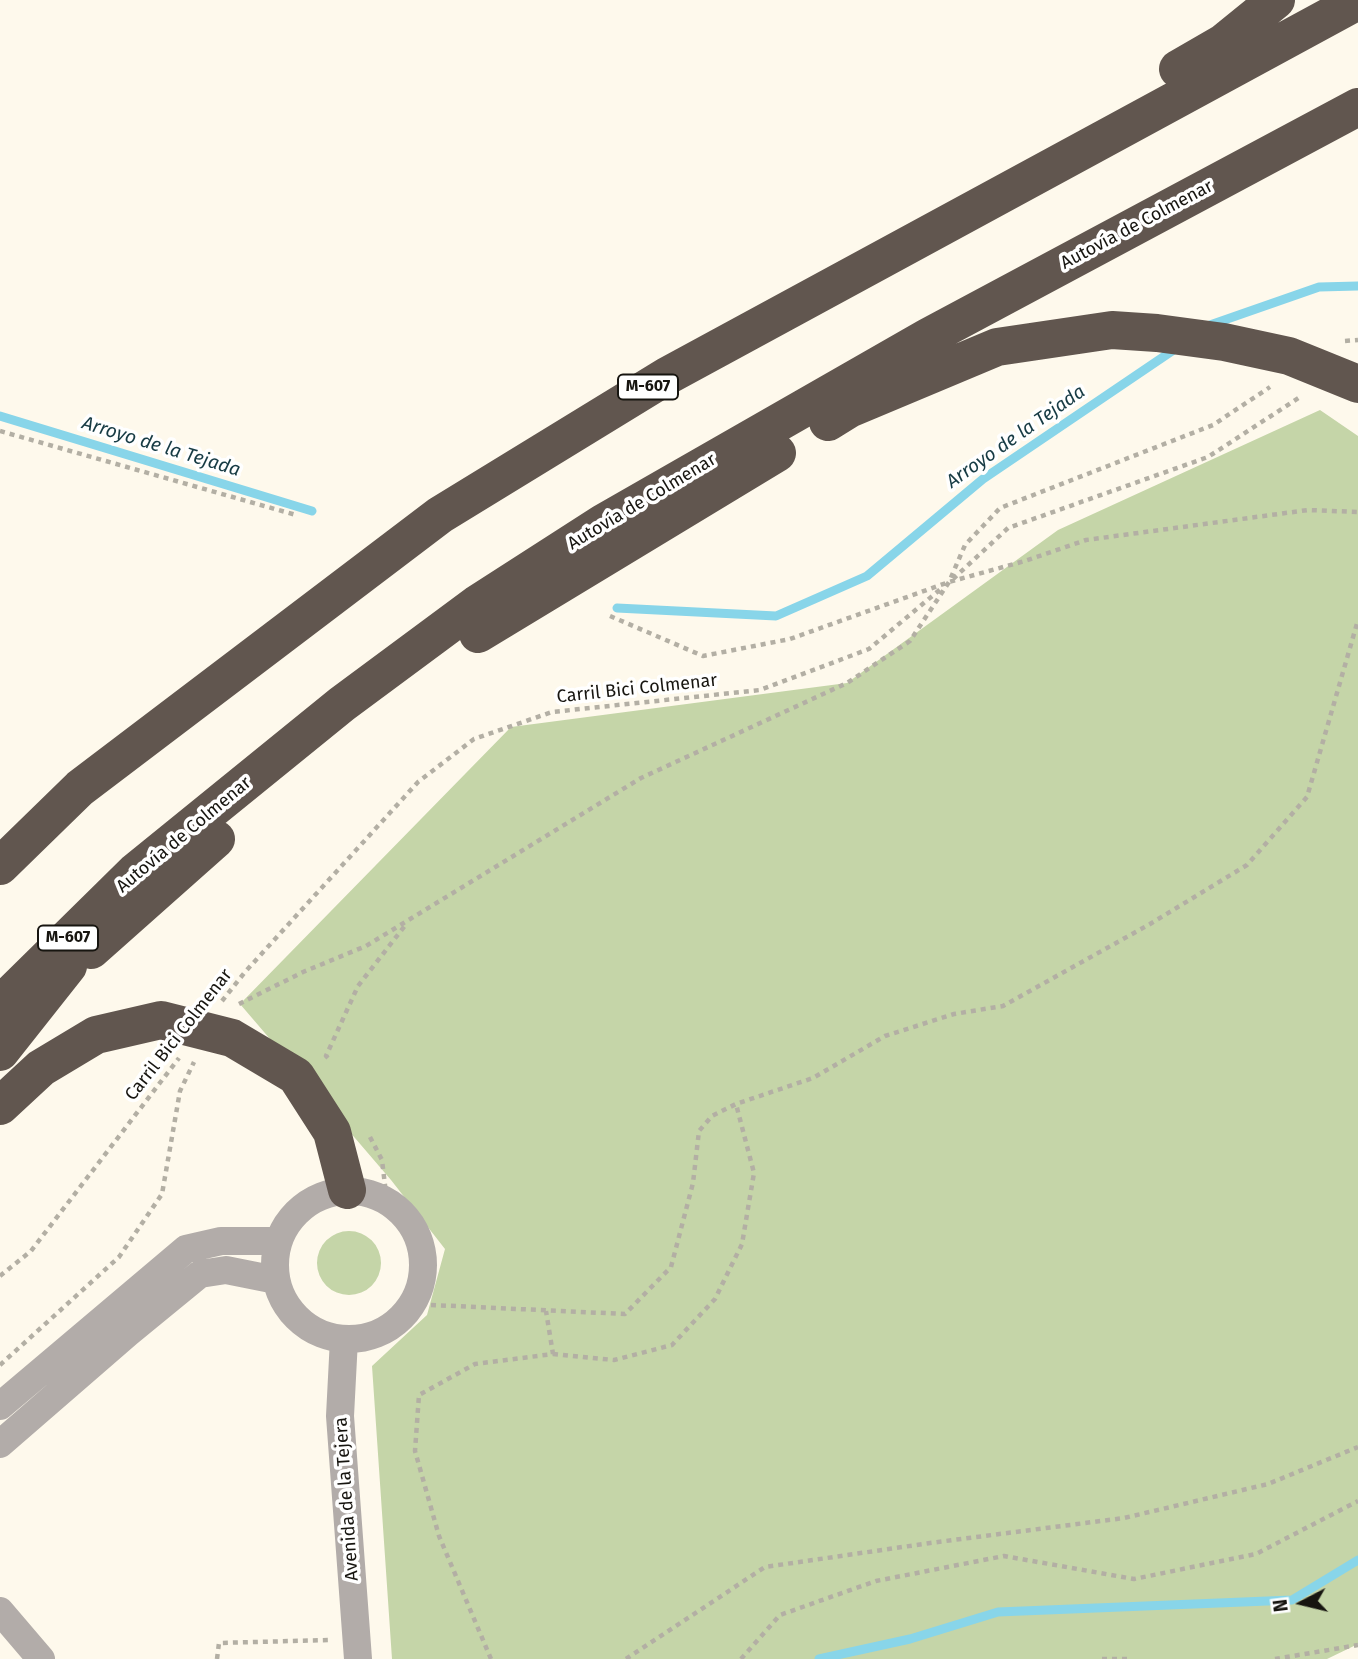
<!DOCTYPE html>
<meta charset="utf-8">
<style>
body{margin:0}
#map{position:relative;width:1358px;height:1659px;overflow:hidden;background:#fef9ec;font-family:"Fira Sans",sans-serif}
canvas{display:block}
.north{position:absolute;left:1267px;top:1568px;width:70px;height:70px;-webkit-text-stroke:5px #fff;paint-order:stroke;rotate:263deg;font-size:19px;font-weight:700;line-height:28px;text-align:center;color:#171510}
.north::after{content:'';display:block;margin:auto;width:24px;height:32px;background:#171510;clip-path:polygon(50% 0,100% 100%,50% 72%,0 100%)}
</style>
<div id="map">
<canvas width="1358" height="1659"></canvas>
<div class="north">N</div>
</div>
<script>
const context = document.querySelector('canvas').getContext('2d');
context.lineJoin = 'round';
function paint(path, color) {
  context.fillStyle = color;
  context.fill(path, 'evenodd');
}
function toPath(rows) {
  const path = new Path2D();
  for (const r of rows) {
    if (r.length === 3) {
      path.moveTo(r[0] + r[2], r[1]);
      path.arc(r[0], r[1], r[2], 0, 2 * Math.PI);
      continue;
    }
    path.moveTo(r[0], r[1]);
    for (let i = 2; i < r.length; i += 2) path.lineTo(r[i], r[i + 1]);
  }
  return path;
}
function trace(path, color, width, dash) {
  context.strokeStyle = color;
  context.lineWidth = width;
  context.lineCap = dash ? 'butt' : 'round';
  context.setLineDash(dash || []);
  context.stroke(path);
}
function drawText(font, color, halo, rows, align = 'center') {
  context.font = font + ' "Fira Sans",sans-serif';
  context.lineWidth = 7;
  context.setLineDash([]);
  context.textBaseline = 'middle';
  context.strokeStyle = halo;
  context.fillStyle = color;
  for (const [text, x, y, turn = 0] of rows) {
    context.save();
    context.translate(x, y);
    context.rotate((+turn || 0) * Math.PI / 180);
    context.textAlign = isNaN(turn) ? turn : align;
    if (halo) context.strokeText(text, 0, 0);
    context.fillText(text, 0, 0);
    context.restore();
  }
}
const green = toPath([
 [1320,410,1358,436,1358,1644,1327,1659,392,1659,372,1366,427,1315,445,1249,391,1180,240,1004,511,727,847,683,1058,530],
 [349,1263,32]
]);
const stream = toPath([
 [1210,325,1319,287,1358,286],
 [0,416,312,511],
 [617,608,776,616,867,576,983,479,1175,349],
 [819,1659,910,1639,998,1612,1292,1600,1358,1560]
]);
const path = toPath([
 [1345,341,1358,340],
 [0,431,296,515],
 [953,579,1008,528,1208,457,1300,397],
 [610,616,703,656,790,639,949,582,1025,561,1086,540,1308,510,1358,512],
 [222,1001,245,972,418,782,474,739,552,712,760,690,869,649,943,587],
 [239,1004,303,972,366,946,641,778,847,683,910,641,949,582,965,545,1000,508,1213,425,1270,387],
 [328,1058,326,1056,358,986,407,923],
 [370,1137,382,1160,387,1202],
 [0,1276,31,1251,179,1058],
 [411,1304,625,1314,671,1267,693,1183,699,1131,712,1116,736,1104,813,1078,885,1036,954,1014,1003,1006,1150,924,1247,865,1307,797,1358,620],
 [553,1354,614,1360,672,1345,715,1299,742,1244,754,1173,736,1104],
 [0,1365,119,1257,162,1194,180,1091,194,1062],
 [217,1659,219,1643,328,1640],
 [491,1659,439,1536,415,1451,419,1395,475,1364,553,1354,546,1311],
 [626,1659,765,1567,930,1543,1124,1518,1268,1484,1358,1447],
 [741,1659,780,1615,876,1581,1004,1556,1134,1579,1256,1554,1358,1501],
 [1102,1659,1131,1659],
 [1275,1659,1358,1645]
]);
const street = toPath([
 [349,1265,74],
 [344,1339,340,1416,358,1659],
 [0,1406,186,1249,221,1241,278,1241],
 [0,1444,128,1333,200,1274,226,1270,276,1280],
 [0,1611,41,1659]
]);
const highway = toPath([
 [1178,69,1223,43,1276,0],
 [828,422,849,409,997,347,1112,330,1157,333,1224,342,1289,356,1358,384],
 [478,634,777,453],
 [0,866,80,788,440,515,667,376,1358,1],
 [91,950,216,839],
 [0,1005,135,872,342,704,477,604,603,523,928,337,1358,107],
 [0,1052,68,966],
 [0,1106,41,1068,96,1035,161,1020,232,1038,296,1076,332,1132,347,1190]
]);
const shields = [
 [648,387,60],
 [68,938,60]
];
const shieldNames = [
 ["M-607",648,387],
 ["M-607",68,938]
];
const streetNames = [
 ["Autovía de Colmenar",1137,225,-28],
 ["Autovía de Colmenar",642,502,-31],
 ["Carril Bici Colmenar",637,689,-6],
 ["Autovía de Colmenar",184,835,-40],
 ["Carril Bici Colmenar",179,1035,-52],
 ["Avenida de la Tejera",347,1499,-94]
];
const waterNames = [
 ["Arroyo de la Tejada",1016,437,-35],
 ["Arroyo de la Tejada",161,447,17]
];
paint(green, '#c5d5a8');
trace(stream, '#88d5e9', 9);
trace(path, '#b3afa4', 4.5, [5, 5]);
trace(street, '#b2aca9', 28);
trace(highway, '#61564f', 38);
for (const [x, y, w] of shields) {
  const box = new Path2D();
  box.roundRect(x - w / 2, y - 12.5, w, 25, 5);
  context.fillStyle = '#fff';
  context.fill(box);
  trace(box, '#171510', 2);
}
drawText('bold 16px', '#171510', null, shieldNames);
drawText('18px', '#171510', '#fff', streetNames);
drawText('italic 19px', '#173b44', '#fff', waterNames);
</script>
